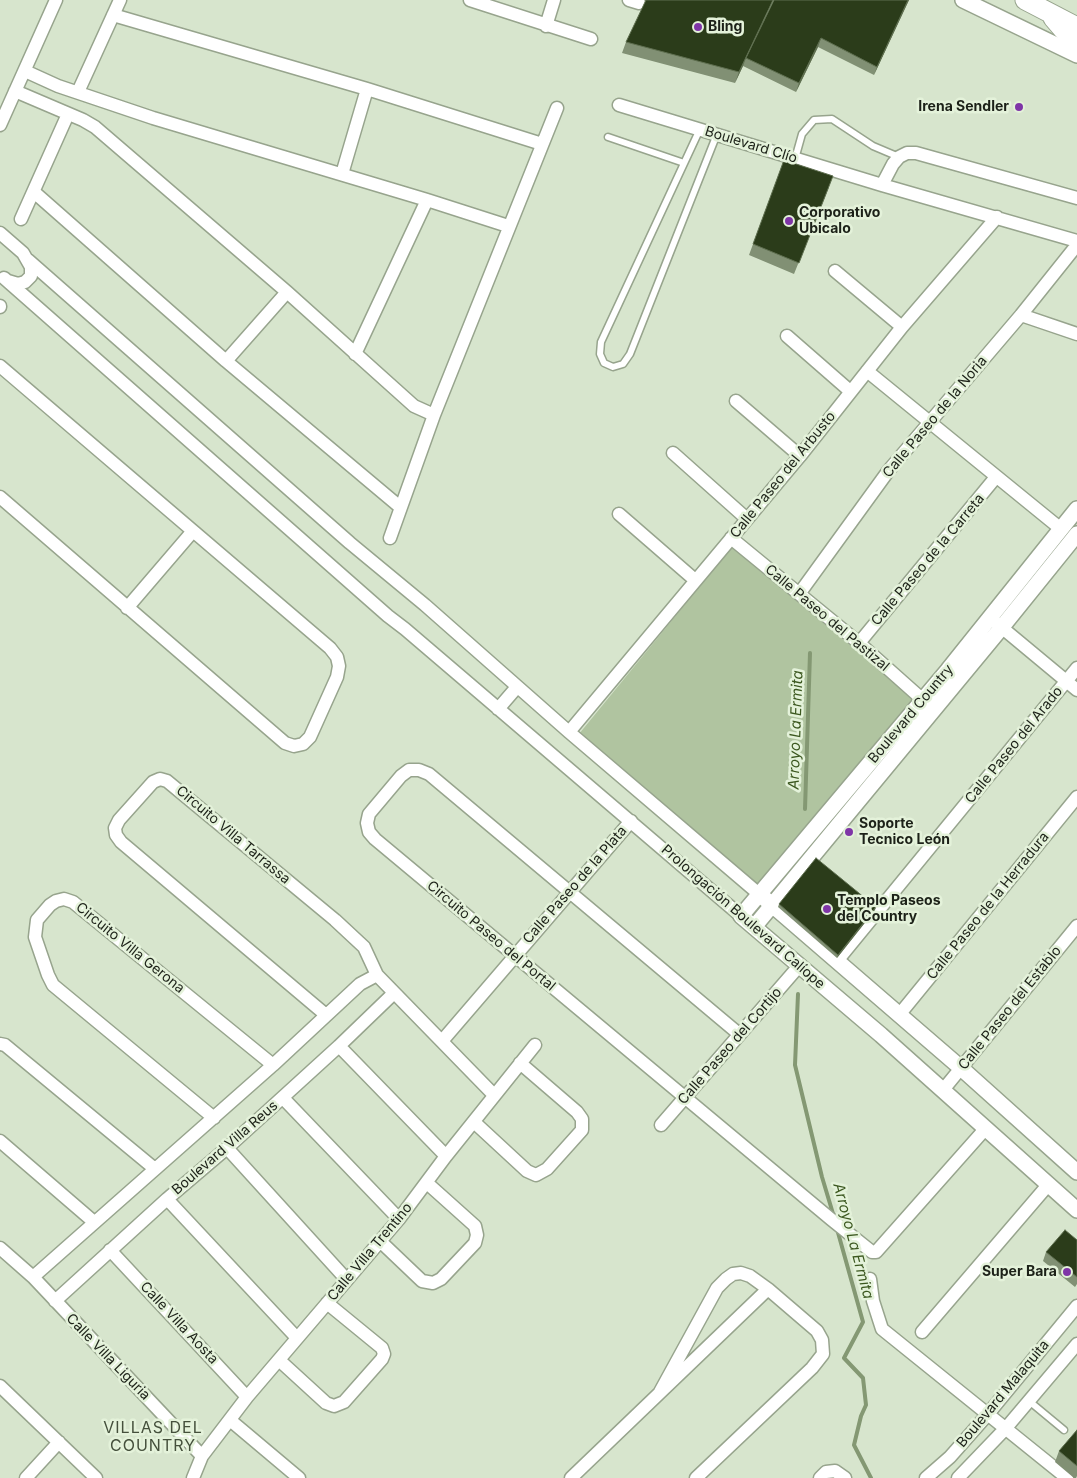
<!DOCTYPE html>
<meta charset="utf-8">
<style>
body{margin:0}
canvas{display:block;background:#d7e5cd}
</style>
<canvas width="1077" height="1478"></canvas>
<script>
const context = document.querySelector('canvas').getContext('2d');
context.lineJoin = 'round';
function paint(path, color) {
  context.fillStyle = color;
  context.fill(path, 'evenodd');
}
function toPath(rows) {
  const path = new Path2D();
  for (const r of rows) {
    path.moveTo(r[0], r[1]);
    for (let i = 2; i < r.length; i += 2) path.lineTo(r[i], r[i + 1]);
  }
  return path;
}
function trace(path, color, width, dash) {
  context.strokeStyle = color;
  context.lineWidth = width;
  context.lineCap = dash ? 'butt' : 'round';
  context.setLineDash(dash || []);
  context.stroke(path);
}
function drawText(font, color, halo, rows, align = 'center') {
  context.font = font + ' Inter,sans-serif';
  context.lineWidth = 5;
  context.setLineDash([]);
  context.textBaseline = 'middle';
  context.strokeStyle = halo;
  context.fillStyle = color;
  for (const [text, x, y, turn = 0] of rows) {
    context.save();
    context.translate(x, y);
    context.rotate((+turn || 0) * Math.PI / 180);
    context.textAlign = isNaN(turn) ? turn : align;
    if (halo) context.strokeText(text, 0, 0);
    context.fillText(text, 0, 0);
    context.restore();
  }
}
const green = toPath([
 [732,547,917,701,759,887,579,734]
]);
const stream = toPath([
 [805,809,810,653],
 [798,994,795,1065,822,1177,834,1217],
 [837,1229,863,1322,844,1358,863,1378,866,1405,861,1416,854,1445,871,1478]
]);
const service = toPath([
 [700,129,601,342,600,354,604,363,613,367,623,364,630,354,717,134],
 [608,137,684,163],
 [795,159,802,134,814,120,832,119,873,146,899,157],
 [1029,1401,1064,1430]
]);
const minor = toPath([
 [470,0,591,39],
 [629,0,639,3],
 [113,15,367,89,542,144],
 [546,26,554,0],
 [25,71,58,86,153,118,427,200,508,226],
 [15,91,83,120,95,127,287,292,414,406,434,415],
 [78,92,120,0],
 [619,105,882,185,1077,241],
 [0,125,56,0],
 [342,174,367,89],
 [882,185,893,164,899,157,907,153,916,153,1077,198],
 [34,192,226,361,400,507],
 [21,219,68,114],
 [0,233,23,253,31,267,31,276,25,282,18,284,8,281],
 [28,260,350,543,425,605,569,732,759,894],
 [835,271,902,327],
 [4,278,388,616,405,629,741,916],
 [0,307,0,306],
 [1021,315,1077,334],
 [787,336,850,391],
 [355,354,427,200],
 [226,361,287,292],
 [0,366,330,648,337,657,339,666,337,677,310,737,303,744,294,746,285,743,0,497],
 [867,371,1061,529],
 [736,401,800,456],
 [673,453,747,519],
 [619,514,695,580],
 [390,538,434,415,557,108],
 [731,538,859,643,923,700],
 [799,594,889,470,1021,315,1077,245],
 [127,608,193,531],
 [994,621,1077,690],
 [859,643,996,477],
 [498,709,517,687],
 [569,732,800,456,902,327,997,217],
 [837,961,1077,668],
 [326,1015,121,842,116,835,115,828,119,820,153,782,160,779,167,781,335,920,364,947,377,975,494,1095],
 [899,1015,1077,797],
 [739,1034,429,774,419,770,409,770,401,776,369,814,367,823,369,832,375,839,832,1220,872,1252,876,1252,986,1128],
 [442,1041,631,821],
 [0,1044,5,1045,155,1169],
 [339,1046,446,1156],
 [943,1090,1077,926],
 [283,1098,399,1219],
 [214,1118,53,985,48,975,35,937,37,920,50,905,56,901,64,899,73,902,273,1065],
 [474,1122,527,1171,536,1175,547,1169,582,1130,582,1119,577,1112,520,1063],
 [661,1125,799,966],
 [0,1141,94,1222],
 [227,1148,347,1280],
 [167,1199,297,1338],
 [380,1241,422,1281,433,1283,441,1279,475,1243,477,1235,475,1226,427,1183],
 [0,1248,33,1277,202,1456],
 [110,1250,247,1397],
 [33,1277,273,1065,360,984,377,975],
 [870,1279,873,1301,882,1329,1067,1478],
 [55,1301,167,1199,227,1148,339,1046,394,993],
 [922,1332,1048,1185],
 [279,1360,326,1403,334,1406,344,1402,382,1359,384,1354,382,1348,327,1303],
 [0,1386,96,1478],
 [660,1392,717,1288,726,1279,733,1274,741,1273,750,1276,768,1289,817,1331,822,1340,823,1354,812,1368,696,1478],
 [230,1420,299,1478],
 [26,1478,59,1442],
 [193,1478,202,1456,247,1397,399,1219,446,1156,535,1045],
 [571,1478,768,1289],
 [820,1478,826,1472,835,1471,845,1478],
 [926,1478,950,1457,988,1414,1077,1306],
 [958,1478,1006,1428,1077,1344]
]);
const tertiary = toPath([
 [963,0,1077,55],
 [1077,509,948,670,741,916,881,1035,1077,1210],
 [764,898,961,1068,1077,1172],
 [754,927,1002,627,1077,534]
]);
const primary = toPath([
 [1025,0,1077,27],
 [1053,18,1077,46]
]);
const wall = toPath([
 [909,0,874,75,818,47,796,92,743,66,735,83,622,53,626,42],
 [784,160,829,187,794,274,749,255],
 [779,904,875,910,837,958,778,907],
 [1077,1240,1077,1284,1075,1287,1043,1261,1046,1252],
 [1077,1430,1077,1476,1076,1478,1074,1478,1055,1462,1059,1451]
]);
const shadedWall = toPath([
 [908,0,909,0,874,75,877,67],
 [821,38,818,47,796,92,799,83],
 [746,58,743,66,735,83,739,72],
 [876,907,875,910,837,958,838,955]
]);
const building = toPath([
 [646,0,773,0,739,72,626,42,646,0],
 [774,0,908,0,877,67,821,38,799,83,746,58,774,0],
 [784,160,833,176,799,263,753,244,784,160],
 [816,858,876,907,838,955,779,904,816,858],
 [1065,1230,1077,1240,1077,1277,1046,1252,1065,1230],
 [1077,1430,1077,1466,1059,1451,1077,1430]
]);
const markers = [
 [698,27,5,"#7f35a7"],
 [1019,107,5,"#7f35a7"],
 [789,221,5,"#7f35a7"],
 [849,832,5,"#7f35a7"],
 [827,909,5,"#7f35a7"],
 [1067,1272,5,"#7f35a7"]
];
const poiNames = [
 ["Bling",708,27],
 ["Irena Sendler",1009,107,"right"],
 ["Corporativo",799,213],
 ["Ubicalo",799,229],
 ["Soporte",859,824],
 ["Tecnico León",859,840],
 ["Templo Paseos",837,901],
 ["del Country",837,917],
 ["Super Bara",1057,1272,"right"]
];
const streetNames = [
 ["Boulevard Clío",751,145,17],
 ["Calle Paseo de la Noria",935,417,-50],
 ["Calle Paseo del Arbusto",783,475,-51],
 ["Calle Paseo de la Carreta",928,560,-50],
 ["Calle Paseo del Pastizal",827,618,40],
 ["Boulevard Country",911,714,-50],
 ["Calle Paseo del Arado",1014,745,-51],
 ["Circuito Villa Tarrassa",233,835,40],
 ["Calle Paseo de la Plata",575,885,-49],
 ["Calle Paseo de la Herradura",988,906,-51],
 ["Prolongación Boulevard Calíope",743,917,41],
 ["Circuito Paseo del Portal",491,936,40],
 ["Circuito Villa Gerona",130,948,39],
 ["Calle Paseo del Establo",1010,1008,-51],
 ["Calle Paseo del Cortijo",730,1046,-49],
 ["Boulevard Villa Reus",225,1148,-41],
 ["Calle Villa Trentino",370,1252,-50],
 ["Calle Villa Aosta",179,1323,47],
 ["Calle Villa Liguria",108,1357,46],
 ["Boulevard Malaquita",1003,1394,-50]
];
const waterNames = [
 ["Arroyo La Ermita",796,730,-88],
 ["Arroyo La Ermita",853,1241,75]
];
const quarterNames = [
 ["VILLAS DEL",153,1428],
 ["COUNTRY",153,1446]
];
paint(green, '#b0c4a0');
trace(stream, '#849873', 4);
trace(service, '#97a48d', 9);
trace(minor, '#97a48d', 15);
trace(tertiary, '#97a48d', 18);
trace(primary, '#97a48d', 21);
trace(service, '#fff', 6);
trace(minor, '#fff', 12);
trace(tertiary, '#fff', 15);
trace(primary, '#fff', 19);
paint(wall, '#819074');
paint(shadedWall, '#5f6f50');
paint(building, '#2b3c1a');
trace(building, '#5f6f50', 1);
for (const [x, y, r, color] of markers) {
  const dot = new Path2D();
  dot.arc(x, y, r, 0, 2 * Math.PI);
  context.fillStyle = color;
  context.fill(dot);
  trace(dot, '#e4f2da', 2);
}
drawText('bold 14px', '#1c2118', '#e4f2da', poiNames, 'left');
drawText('14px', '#1c2118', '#e4f2da', streetNames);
drawText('italic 15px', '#3c5820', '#e4f2da', waterNames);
context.letterSpacing = '1px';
drawText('16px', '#45503c', '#e4f2da', quarterNames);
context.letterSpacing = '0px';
</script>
